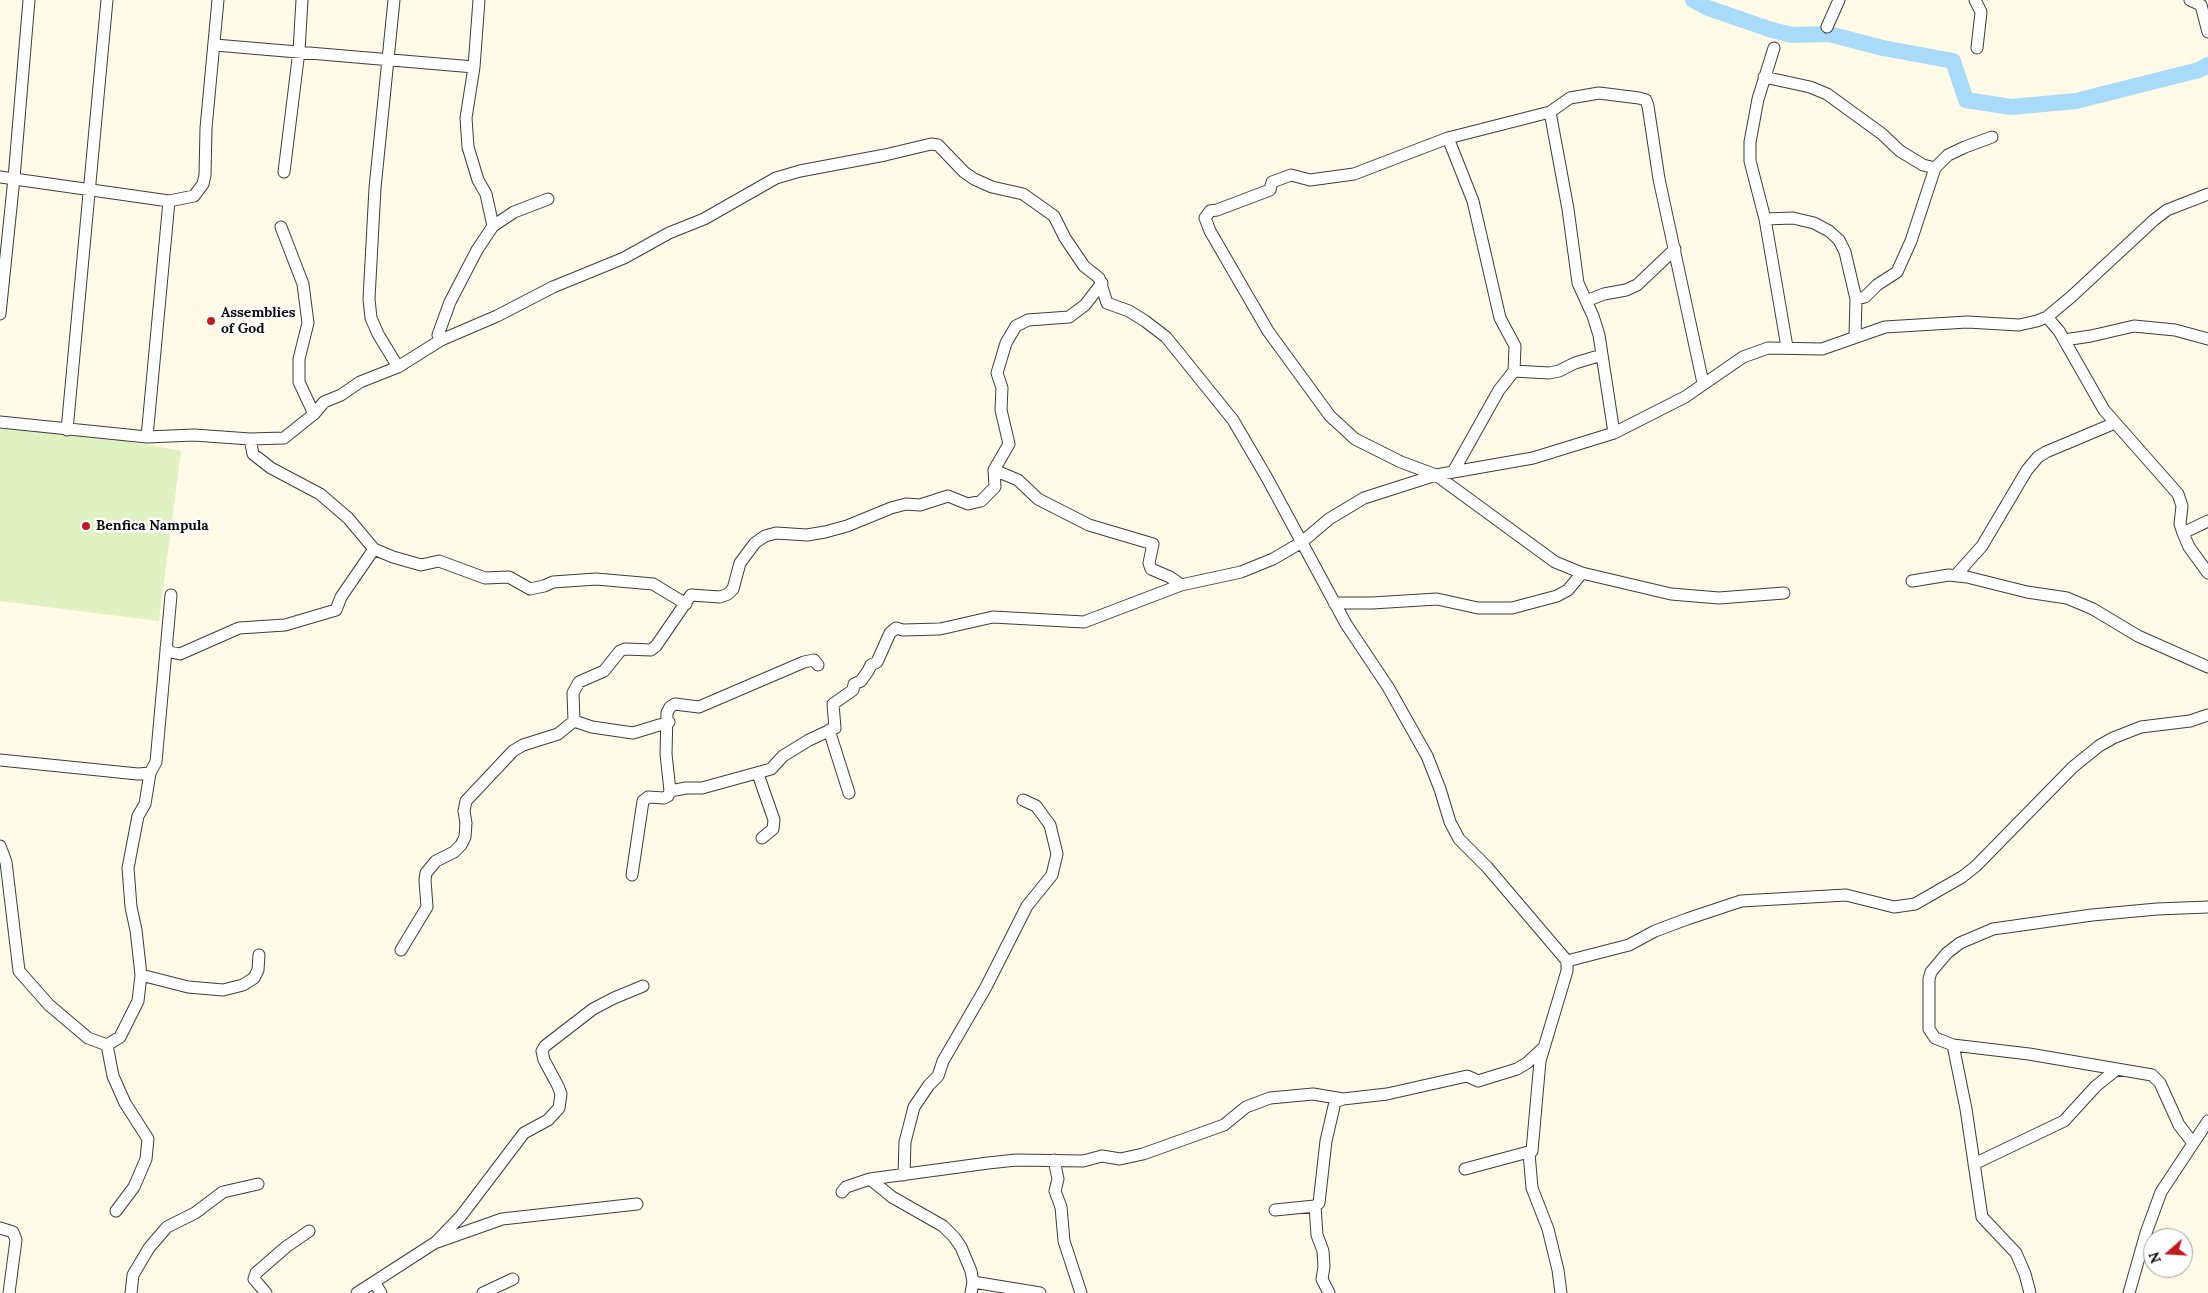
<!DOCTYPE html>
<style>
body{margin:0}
#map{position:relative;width:2208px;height:1293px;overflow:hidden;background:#fffbe7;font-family:Lora,serif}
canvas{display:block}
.north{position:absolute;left:2143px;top:1228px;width:50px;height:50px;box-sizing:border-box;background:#fff;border:1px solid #9d9d9d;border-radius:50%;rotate:251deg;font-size:14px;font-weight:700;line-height:20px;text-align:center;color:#0a0a0a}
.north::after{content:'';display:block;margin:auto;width:18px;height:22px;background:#c11b20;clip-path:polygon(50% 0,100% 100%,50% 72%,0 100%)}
</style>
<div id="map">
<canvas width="2208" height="1293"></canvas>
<div class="north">N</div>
</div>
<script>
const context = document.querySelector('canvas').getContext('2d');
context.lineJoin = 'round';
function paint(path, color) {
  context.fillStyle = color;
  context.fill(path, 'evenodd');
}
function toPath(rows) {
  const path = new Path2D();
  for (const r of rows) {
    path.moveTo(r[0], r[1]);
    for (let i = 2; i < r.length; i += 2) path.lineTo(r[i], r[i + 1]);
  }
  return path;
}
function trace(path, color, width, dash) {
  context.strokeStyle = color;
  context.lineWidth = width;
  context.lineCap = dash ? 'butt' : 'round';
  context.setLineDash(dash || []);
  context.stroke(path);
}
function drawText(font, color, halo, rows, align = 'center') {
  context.font = font + ' Lora,serif';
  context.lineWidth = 5;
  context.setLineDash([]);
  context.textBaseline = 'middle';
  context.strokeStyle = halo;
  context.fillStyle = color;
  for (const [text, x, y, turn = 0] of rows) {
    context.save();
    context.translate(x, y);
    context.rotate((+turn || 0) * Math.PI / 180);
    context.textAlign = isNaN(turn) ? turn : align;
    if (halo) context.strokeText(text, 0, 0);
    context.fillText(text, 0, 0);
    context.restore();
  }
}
const pitch = toPath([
 [0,422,67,430,181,451,159,621,0,601]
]);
const river = toPath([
 [1693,0,1708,8,1772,30,1792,35,1829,34,1883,48,1953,61,1966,100,2011,107,2076,101,2199,70,2208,65]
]);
const minor = toPath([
 [394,0,375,188,369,299,371,318,378,334,398,367],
 [479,0,474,67,466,118,468,147,478,180,486,194,493,226],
 [1975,0,1981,12,1977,48],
 [2190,0,2201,5,2208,32],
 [1827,27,1839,0],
 [215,45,474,67],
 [1774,48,1758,99,1750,142,1750,161,1765,219,1787,347],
 [1764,77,1810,87,1827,94,1882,134,1900,151,1923,165,1935,168],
 [1550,112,1568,209,1578,283,1593,316,1599,335,1614,433],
 [1448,138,1473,201,1500,318,1515,346,1514,371,1499,390,1453,472],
 [284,172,299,51,302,0],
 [0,177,169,201,194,196,203,184,205,175,206,128,218,0],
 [1765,219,1793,218,1814,223,1829,231,1839,240,1845,252,1856,299,1855,337],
 [281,227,303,284,308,323,299,359,299,382,314,414],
 [1856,299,1865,297,1877,285,1897,272,1911,241,1935,168,1948,155,1965,147,1992,137],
 [1586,301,1604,294,1626,290,1637,285,1675,249],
 [0,314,14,178,29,0],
 [2047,317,2059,331,2104,410,2178,494,2182,506,2180,524,2183,533,2189,547,2208,573],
 [441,340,438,335,450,302,477,250,493,226,514,212,548,199],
 [2064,340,2091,336,2134,326,2175,330,2208,339],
 [1514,371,1549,373,1559,371,1575,363,1602,355],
 [1703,383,1659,179,1648,106,1646,100,1639,98,1599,93,1570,98,1550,112,1448,138,1354,174,1310,180,1291,175,1272,182,1270,190,1217,210,1210,211,1205,218,1210,231,1268,331,1330,416,1355,439,1401,462,1436,475,1555,562,1582,573,1671,594,1719,598,1784,593],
 [0,422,147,437,194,435,250,439,284,438,314,414,324,402,341,395,360,382,398,367,441,340,497,316,553,287,624,258,669,233,704,219,776,178,800,171,885,155,931,144,938,145,964,172,974,179,992,187,1023,194,1054,216,1065,238,1084,266,1099,278,1107,303,1129,311,1145,321,1166,337,1233,420,1267,478,1346,624,1388,687,1427,756,1440,789,1450,822,1459,839,1487,867,1567,961,1567,971,1540,1061,1532,1151,1465,1169],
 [67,430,107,0],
 [147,437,169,201],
 [250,439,253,454,271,468,320,494,348,518,374,549,393,557,421,565,439,561,485,578,509,577,530,589,544,586,553,582,596,579,653,584,686,604],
 [994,470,1018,480,1038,499,1089,525,1153,544,1149,563,1151,569,1170,577,1181,585],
 [2183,533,2208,521],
 [1956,575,1982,546,2027,470,2038,457,2046,452,2115,423],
 [1912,581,1949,575,1967,577,2027,592,2067,598,2093,609,2138,636,2208,667],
 [1334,603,1372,603,1437,599,1478,608,1512,608,1557,596,1568,590,1582,573],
 [166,648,171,652,180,654,239,628,285,625,336,610,341,597,374,549],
 [574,721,573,693,579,682,604,671,620,651,625,649,651,650,656,646,691,595,720,597,728,594,733,589,740,563,755,543,765,536,776,533,807,535,825,532,847,526,891,508,906,504,920,505,948,496,968,504,981,501,995,487,994,470,1009,444,1001,410,1002,388,997,373,1006,343,1016,326,1028,320,1069,317,1085,305,1102,283],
 [574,721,592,727,633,733,669,722],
 [829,730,849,793],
 [0,760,138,774,150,773],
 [758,774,774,820,773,829,762,838],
 [670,791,686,788,702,788,771,769,783,756,809,740,835,728,833,704,853,690,854,684,861,681,868,671,871,665,877,662,890,633,896,628,903,630,940,629,993,617,1084,622,1181,585,1241,572,1273,559,1302,542,1329,519,1364,498,1436,475,1533,458,1614,433,1685,397,1743,357,1768,348,1822,349,1885,327,1967,322,2019,325,2037,321,2047,317,2071,297,2154,220,2167,210,2208,194],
 [0,846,6,862,19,971,49,1005,88,1038,107,1045,113,1076,125,1103,148,1139,146,1159,134,1187,116,1211],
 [632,875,643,801,648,797,664,798,668,796,670,791,666,754,667,713,670,707,675,704,699,707,804,662,814,660,818,665],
 [401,950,427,907,425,880,426,873,436,861,454,852,461,845,465,837,466,823,464,811,466,801,513,751,523,745,558,734,574,721],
 [1567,961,1629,945,1655,931,1687,919,1741,901,1846,895,1894,907,1915,904,1962,877,1976,866,2073,767,2099,746,2113,738,2141,727,2190,721,2208,715],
 [141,975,188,987,223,990,243,985,254,978,258,970,259,955],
 [107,1045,120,1037,138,1001,141,975,136,930,131,907,128,868,138,816,145,804,150,773,156,762,171,595],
 [1953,1045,1966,1109,1982,1217,2016,1253,2025,1274,2030,1293],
 [2193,1143,2179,1125,2160,1083,2152,1075,2029,1054,1953,1045,1935,1038,1929,1029,1929,979,1931,972,1947,953,1960,943,1993,929,2092,915,2157,909,2208,907],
 [1529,1153,1532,1188,1548,1229,1558,1270,1561,1293],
 [1054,1160,1058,1179,1055,1191,1061,1207,1064,1241,1081,1293],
 [1974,1164,2064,1121,2096,1086,2116,1070],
 [904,1175,905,1142,914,1107,929,1085,938,1076,943,1061,986,987,1027,906,1052,875,1057,854,1050,825,1036,806,1023,800],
 [870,1179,892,1197,943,1226,954,1237,961,1247,971,1271,973,1282,971,1293],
 [842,1192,846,1187,870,1179,988,1163,1016,1160,1083,1161,1102,1156,1120,1159,1143,1154,1224,1125,1246,1107,1270,1098,1313,1094,1343,1099,1387,1094,1467,1076,1478,1081,1517,1069,1527,1063,1542,1049],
 [1315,1206,1317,1235,1323,1251,1324,1267,1322,1279,1329,1293],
 [1275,1210,1315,1206,1319,1203,1326,1141,1335,1102,1343,1099],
 [0,1228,13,1232,16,1240,9,1293],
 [437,1242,502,1219,637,1204],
 [374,1282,381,1293],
 [973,1282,1040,1293],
 [131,1293,133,1275,149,1248,167,1227,195,1213,223,1192,258,1184],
 [266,1293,254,1279,256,1273,286,1247,309,1231],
 [357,1293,436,1242,461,1216,524,1133,548,1120,559,1108,561,1094,558,1086,544,1060,542,1051,545,1046,593,1009,614,998,643,986],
 [483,1293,513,1279],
 [2129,1293,2146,1233,2161,1192,2208,1121]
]);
const markers = [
 [211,321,5,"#c11b20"],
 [86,526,5,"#c11b20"]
];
const poiNames = [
 ["Assemblies",221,313],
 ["of God",221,329],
 ["Benfica Nampula",96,526]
];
paint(pitch, '#e0f2c2');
trace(river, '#a8dafa', 16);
trace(minor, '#3d3d3d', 13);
trace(minor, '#fff', 11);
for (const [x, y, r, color] of markers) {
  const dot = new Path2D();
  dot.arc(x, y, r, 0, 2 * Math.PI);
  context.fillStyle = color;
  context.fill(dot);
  trace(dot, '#fff', 2);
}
drawText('bold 14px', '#0a0a0a', '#fff', poiNames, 'left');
</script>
